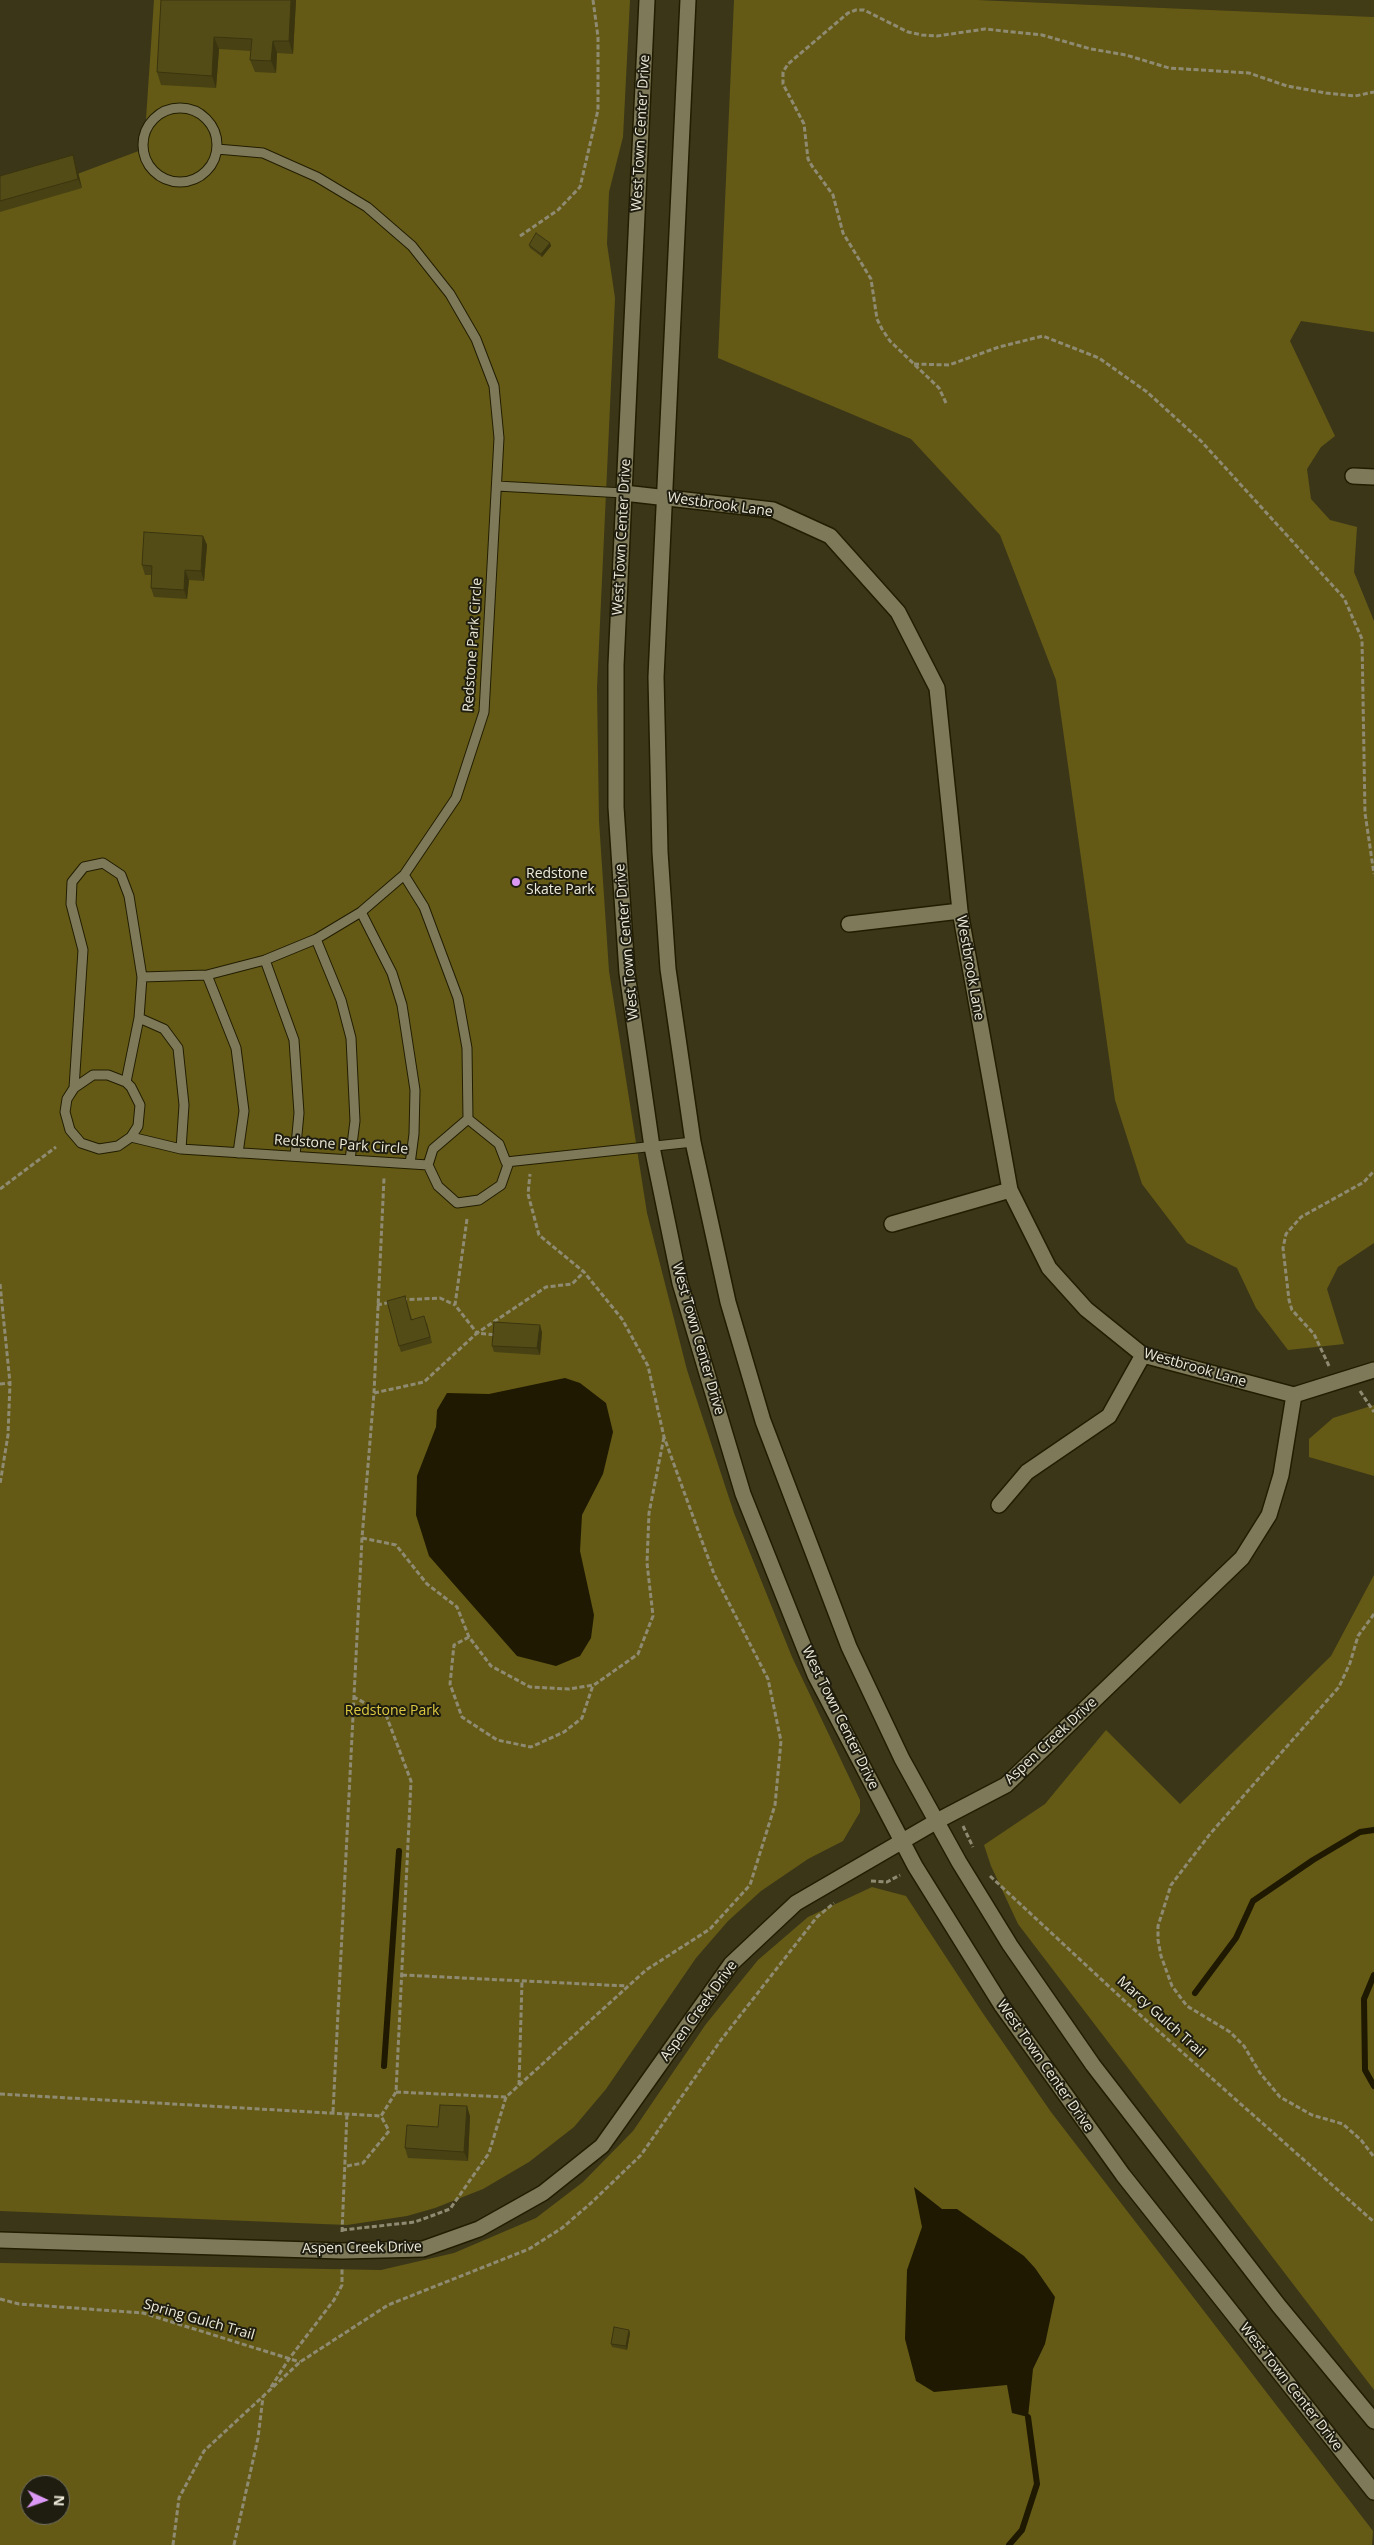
<!DOCTYPE html>
<style>
body{margin:0}
#map{position:relative;width:1374px;height:2545px;overflow:hidden;background:#3b3618;font-family:"Open Sans",sans-serif}
canvas{display:block}
.north{position:absolute;left:20px;top:2475px;width:50px;height:50px;box-sizing:border-box;background:#1f1d10;border:1px solid #726f61;border-radius:50%;rotate:93deg;font-size:14px;font-weight:700;line-height:20px;text-align:center;color:#eeebda}
.north::after{content:'';display:block;margin:auto;width:18px;height:22px;background:#db99f5;clip-path:polygon(50% 0,100% 100%,50% 72%,0 100%)}
</style>
<div id="map">
<canvas width="1374" height="2545"></canvas>
<div class="north">N</div>
</div>
<script>
const context = document.querySelector('canvas').getContext('2d');
context.lineJoin = 'round';
function paint(path, color) {
  context.fillStyle = color;
  context.fill(path, 'evenodd');
}
function toPath(rows) {
  const path = new Path2D();
  for (const r of rows) {
    if (r.length === 3) {
      path.moveTo(r[0] + r[2], r[1]);
      path.arc(r[0], r[1], r[2], 0, 2 * Math.PI);
      continue;
    }
    path.moveTo(r[0], r[1]);
    for (let i = 2; i < r.length; i += 2) path.lineTo(r[i], r[i + 1]);
  }
  return path;
}
function trace(path, color, width, dash) {
  context.strokeStyle = color;
  context.lineWidth = width;
  context.lineCap = dash ? 'butt' : 'round';
  context.setLineDash(dash || []);
  context.stroke(path);
}
function drawText(font, color, halo, rows, align = 'center') {
  context.font = font + ' "Open Sans",sans-serif';
  context.lineWidth = 4;
  context.setLineDash([]);
  context.textBaseline = 'middle';
  context.strokeStyle = halo;
  context.fillStyle = color;
  for (const [text, x, y, turn = 0] of rows) {
    context.save();
    context.translate(x, y);
    context.rotate((+turn || 0) * Math.PI / 180);
    context.textAlign = isNaN(turn) ? turn : align;
    if (halo) context.strokeText(text, 0, 0);
    context.fillText(text, 0, 0);
    context.restore();
  }
}
const built = toPath([
 [1009,0,1374,0,1374,17,1009,1]
]);
const green = toPath([
 [154,0,630,0,623,137,609,192,607,244,615,298,597,688,599,821,609,971,647,1213,687,1370,734,1513,792,1657,860,1800,860,1812,843,1841,808,1859,761,1891,728,1921,696,1958,606,2089,574,2127,529,2162,483,2189,435,2208,407,2216,347,2225,0,2211,0,203,144,149],
 [734,0,977,0,1374,17,1374,332,1301,321,1290,341,1335,436,1321,447,1307,469,1311,499,1330,520,1357,527,1354,572,1374,621,1374,1243,1338,1267,1327,1289,1344,1344,1288,1350,1256,1308,1237,1268,1187,1243,1142,1184,1115,1100,1056,680,1000,535,911,439,718,358],
 [1374,1405,1374,1476,1309,1457,1309,1439,1333,1418],
 [1374,1575,1374,2390,1018,1924,991,1866,984,1845,1045,1804,1106,1730,1180,1804,1331,1656],
 [872,1887,906,1896,982,2012,1051,2112,1373,2531,1372,2545,0,2545,0,2263,381,2270,454,2253,536,2218,583,2182,633,2131,706,2024,758,1960,808,1917],
 [30,2485,60,2485,60,2515,30,2515]
]);
const water = toPath([
 [565,1378,580,1383,606,1403,613,1432,603,1474,582,1515,580,1551,594,1615,591,1638,580,1656,556,1666,517,1656,429,1556,416,1515,417,1476,436,1427,437,1410,447,1393,489,1394],
 [914,2187,942,2209,957,2209,1024,2256,1035,2268,1055,2297,1045,2344,1033,2369,1028,2417,1012,2413,1007,2385,934,2392,916,2381,905,2339,907,2270,922,2227]
]);
const stream = toPath([
 [1374,1975,1364,1999,1365,2070,1374,2086],
 [1195,1993,1236,1938,1253,1901,1313,1860,1360,1832,1374,1830],
 [384,2066,399,1851],
 [1009,2545,1022,2530,1037,2484,1028,2417]
]);
const path = toPath([
 [520,236,558,210,580,187,598,110,598,37,593,0],
 [914,364,949,365,999,347,1043,336,1099,358,1147,392,1201,441,1344,598,1362,639,1365,813,1374,874],
 [946,403,939,388,890,341,882,329,877,319,871,279,843,233,833,195,812,166,808,159,804,124,783,84,783,72,788,64,848,13,856,10,864,10,908,32,922,35,937,36,985,29,1042,35,1091,49,1126,55,1169,68,1249,73,1287,86,1326,93,1355,96,1374,92],
 [0,1189,56,1147],
 [467,1219,455,1305,477,1333,546,1287,572,1284,584,1272],
 [0,1284,10,1383,8,1435,0,1484],
 [402,1300,440,1298,455,1305],
 [377,1305,391,1302],
 [1329,1366,1314,1334,1292,1310,1289,1300,1283,1248,1286,1234,1301,1217,1364,1182,1374,1171],
 [0,1384,10,1383],
 [1360,1391,1374,1412],
 [374,1393,424,1382,477,1333,495,1335],
 [362,1538,396,1545,427,1584,457,1607,469,1637,491,1666,530,1687,569,1689,594,1685,638,1654,653,1616,647,1563,649,1513,664,1437],
 [1374,1614,1358,1636,1350,1663,1339,1687,1210,1834,1171,1885,1158,1926,1158,1940,1161,1956,1172,1986,1187,2006,1230,2032,1244,2046,1260,2073,1280,2097,1312,2115,1343,2124,1361,2140,1374,2157],
 [469,1637,454,1645,450,1684,462,1717,497,1740,531,1747,564,1732,582,1718,593,1685],
 [963,1826,973,1847],
 [990,1876,1129,2005,1374,2222],
 [871,1881,887,1882,900,1875],
 [402,1975,627,1986],
 [519,2085,522,1981],
 [396,2092,506,2097],
 [0,2094,381,2116],
 [333,2112,362,1538,374,1393,384,1178],
 [347,2166,363,2163,389,2131,381,2116,396,2092,411,1781,386,1715,354,1697],
 [342,2230,415,2222,450,2209,489,2153,506,2097,646,1970,710,1929,750,1885,775,1805,781,1741,768,1679,714,1574,664,1437,648,1366,622,1319,584,1272,539,1235,528,1194,530,1174],
 [342,2232,347,2113],
 [0,2299,19,2304,143,2313,300,2362],
 [271,2387,289,2359,334,2300,342,2285,342,2268],
 [173,2545,179,2498,204,2451,300,2362,388,2305,529,2249,562,2228,591,2203,641,2155,721,2040,817,1917,834,1903],
 [234,2545,258,2438,263,2397]
]);
const service = toPath([
 [180,145,37],
 [497,486,624,493],
 [404,875,424,907,458,998,467,1048,468,1119,499,1144,506,1162,693,1142],
 [361,912,392,973,402,1005,415,1090,414,1134,410,1164],
 [316,939,341,1000,351,1038,355,1121,350,1160],
 [265,960,294,1040,299,1113,295,1156],
 [207,975,236,1048,244,1111,238,1153],
 [139,1018,164,1029,178,1048,184,1105,181,1149],
 [126,1082,139,1018,142,977],
 [74,1088,83,950,71,904,72,882,84,867,103,863,121,875,129,896,142,977,207,975,265,960,316,939,361,912,404,875,456,798,484,712,499,438,494,386,476,339,450,294,412,246,367,207,317,177,263,153,217,149],
 [131,1137,138,1126,140,1105,131,1087,126,1082,108,1075,93,1075,74,1088,67,1099,65,1112,70,1130,81,1143,99,1149,118,1146,131,1137,181,1149,428,1165,438,1186,457,1203,479,1200,501,1185,509,1162],
 [428,1165,433,1149,468,1119]
]);
const minor = toPath([
 [1353,476,1374,477],
 [624,493,773,510,830,536,898,612,937,688,960,911,1010,1190,1049,1268,1086,1309,1143,1355,1294,1395,1374,1370],
 [849,924,960,911],
 [892,1224,1010,1190],
 [999,1505,1027,1472,1109,1416,1143,1355],
 [937,1821,1006,1785,1242,1558,1269,1515,1281,1475,1294,1395]
]);
const tertiary = toPath([
 [647,0,616,665,616,807,627,973,652,1147,680,1283,743,1494,815,1675,915,1866,1002,2006,1123,2175,1374,2492],
 [688,0,656,677,660,852,668,969,693,1142,728,1302,763,1421,849,1647,902,1759,959,1862,1010,1945,1093,2065,1279,2306,1374,2421],
 [0,2240,342,2251,423,2249,479,2229,543,2193,602,2146,731,1964,796,1903,937,1821]
]);
const wall = toPath([
 [161,0,296,0,293,54,277,53,276,73,255,72,250,60,251,51,219,49,216,88,161,85,157,72],
 [76,164,82,188,0,212,0,176],
 [550,243,551,246,542,257,530,248,529,245],
 [203,536,207,545,204,581,189,580,187,599,154,597,151,588,152,575,145,575,142,565],
 [405,1296,412,1319,427,1323,432,1343,401,1352,399,1346],
 [542,1332,540,1355,494,1352,492,1346],
 [470,2116,468,2161,408,2158,405,2148,438,2127],
 [630,2333,627,2350,612,2347,611,2344]
]);
const shadedWall = toPath([
 [291,0,296,0,293,54,289,41],
 [214,37,219,49,216,88,212,76],
 [273,41,277,53,276,73,271,61],
 [73,155,76,164,82,188,78,179],
 [550,243,551,246,542,257,541,254],
 [203,536,207,545,204,581,201,571],
 [185,570,189,580,187,599,184,590],
 [540,1325,542,1332,540,1355,537,1348],
 [467,2106,470,2116,468,2161,464,2152],
 [629,2330,630,2333,627,2350,626,2346]
]);
const building = toPath([
 [161,0,291,0,289,41,273,41,271,61,250,60,252,39,214,37,212,76,157,72,161,0],
 [73,155,78,179,0,201,0,176,73,155],
 [536,233,550,243,541,254,529,245,536,233],
 [144,532,203,536,201,571,185,570,184,590,151,588,152,566,142,565,144,532],
 [405,1296,411,1320,424,1316,430,1337,399,1346,387,1301,405,1296],
 [494,1322,540,1325,537,1348,492,1346,494,1322],
 [440,2105,467,2106,464,2152,405,2148,407,2125,438,2127,440,2105],
 [614,2327,629,2330,626,2346,611,2344,614,2327]
]);
const markers = [
 [516,882,5,"#db99f5"]
];
const streetNames = [
 ["West Town Center Drive",641,133,-87],
 ["Westbrook Lane",720,505,8],
 ["West Town Center Drive",622,537,-87],
 ["Redstone Park Circle",473,645,-86],
 ["West Town Center Drive",627,942,-95],
 ["Westbrook Lane",970,968,80],
 ["Redstone Park Circle",341,1145,4],
 ["West Town Center Drive",698,1339,74],
 ["Westbrook Lane",1195,1368,16],
 ["West Town Center Drive",840,1718,64],
 ["Aspen Creek Drive",1051,1741,-43],
 ["Aspen Creek Drive",699,2011,-54],
 ["Marcy Gulch Trail",1161,2017,42],
 ["West Town Center Drive",1045,2066,55],
 ["Aspen Creek Drive",362,2248,-1],
 ["Spring Gulch Trail",199,2320,16],
 ["West Town Center Drive",1291,2387,52]
];
const poiNames = [
 ["Redstone",526,874],
 ["Skate Park",526,890]
];
const parkNames = [
 ["Redstone Park",392,1711]
];
paint(built, '#423c16');
paint(green, '#645a15');
paint(water, '#1e1900');
trace(stream, '#1e1900', 6);
trace(service, '#221d00', 11);
trace(minor, '#221d00', 18);
trace(tertiary, '#221d00', 18);
trace(path, '#8f8b73', 3, [5, 2.5]);
trace(service, '#7e7a59', 9);
trace(minor, '#7e7a59', 15);
trace(tertiary, '#7e7a59', 15);
paint(wall, '#484113');
paint(shadedWall, '#3b350f');
paint(building, '#544c16');
trace(building, '#3b350f', 1);
for (const [x, y, r, color] of markers) {
  const dot = new Path2D();
  dot.arc(x, y, r, 0, 2 * Math.PI);
  context.fillStyle = color;
  context.fill(dot);
  trace(dot, '#1f1d10', 2);
}
drawText('14px', '#eeebda', '#1f1d10', streetNames);
drawText('14px', '#eeebda', '#1f1d10', poiNames, 'left');
drawText('14px', '#ddc941', '#1f1d10', parkNames);
</script>
